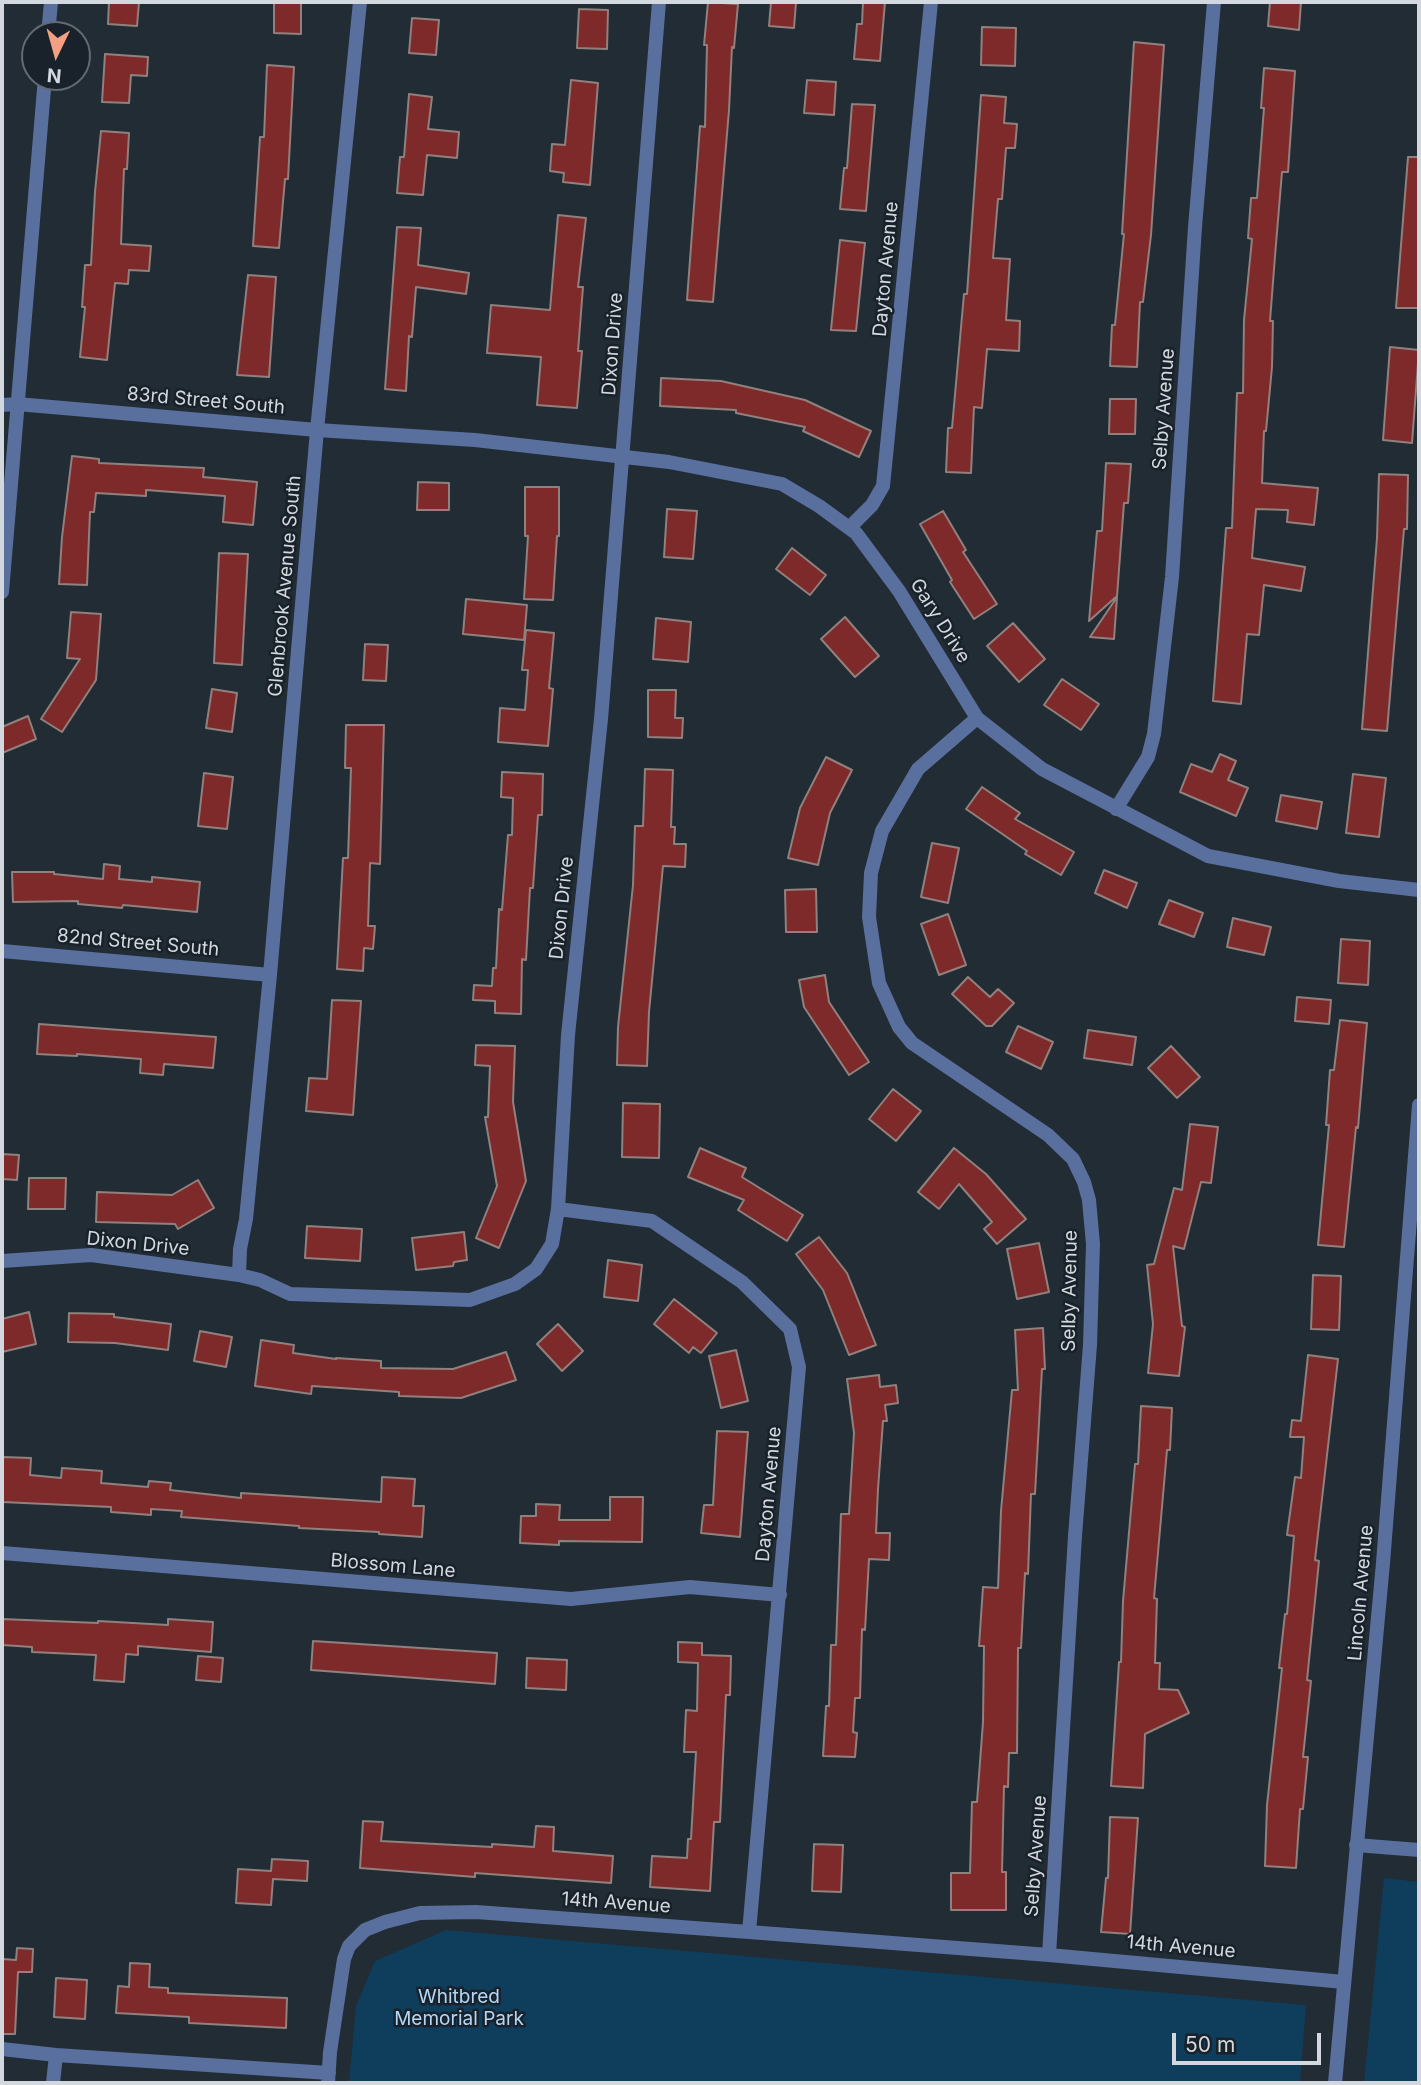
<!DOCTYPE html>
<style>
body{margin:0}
#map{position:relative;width:1421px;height:2085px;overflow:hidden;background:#222c34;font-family:Inter,sans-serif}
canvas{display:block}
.frame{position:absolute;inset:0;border:4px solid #d2d8dd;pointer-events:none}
.north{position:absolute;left:21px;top:21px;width:70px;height:70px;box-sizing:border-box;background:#19222a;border:2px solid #636b72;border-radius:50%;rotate:185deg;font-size:19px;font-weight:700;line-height:28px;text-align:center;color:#d2d8dd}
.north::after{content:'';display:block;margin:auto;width:24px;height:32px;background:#f39f84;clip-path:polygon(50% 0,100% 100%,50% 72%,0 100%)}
.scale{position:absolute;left:1172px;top:2033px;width:149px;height:32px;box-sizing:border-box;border:4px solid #d2d8dd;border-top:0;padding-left:9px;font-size:21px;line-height:24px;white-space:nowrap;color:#d2d8dd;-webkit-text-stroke:5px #19222a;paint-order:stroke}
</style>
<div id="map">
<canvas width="1421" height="2085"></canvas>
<div class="frame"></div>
<div class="north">N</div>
<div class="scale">50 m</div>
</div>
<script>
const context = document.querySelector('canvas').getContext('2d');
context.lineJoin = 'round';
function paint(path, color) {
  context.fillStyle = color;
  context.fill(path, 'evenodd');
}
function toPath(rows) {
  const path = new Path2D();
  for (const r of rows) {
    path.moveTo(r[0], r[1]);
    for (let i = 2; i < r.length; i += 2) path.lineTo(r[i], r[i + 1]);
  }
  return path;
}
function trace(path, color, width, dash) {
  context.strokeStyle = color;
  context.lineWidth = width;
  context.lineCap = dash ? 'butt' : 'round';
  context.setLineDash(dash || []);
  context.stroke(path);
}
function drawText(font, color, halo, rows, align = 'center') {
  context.font = font + ' Inter,sans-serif';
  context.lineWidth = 5;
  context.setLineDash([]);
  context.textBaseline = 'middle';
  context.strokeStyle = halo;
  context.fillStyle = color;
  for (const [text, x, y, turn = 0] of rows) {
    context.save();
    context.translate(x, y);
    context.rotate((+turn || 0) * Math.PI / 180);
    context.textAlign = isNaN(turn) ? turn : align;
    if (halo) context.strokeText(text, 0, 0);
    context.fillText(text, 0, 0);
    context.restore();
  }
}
const green = toPath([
 [1384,1878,1419,1882,1419,2083,1364,2083],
 [446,1930,1306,2005,1300,2083,349,2083,356,2006,375,1961]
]);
const building = toPath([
 [109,2,139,2,137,26,108,24,109,2],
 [274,2,301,2,301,34,274,33,274,2],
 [708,2,738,4,734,48,732,47,729,110,713,302,687,300,700,126,705,127,707,45,704,45,708,2],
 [771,2,796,2,794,28,769,26,771,2],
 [863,2,885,2,880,61,854,59,857,24,862,24,863,2],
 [1270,2,1301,2,1299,30,1268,26,1270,2],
 [579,9,608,10,607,49,577,48,579,9],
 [412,18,439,20,436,55,409,53,412,18],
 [982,27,1016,28,1015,66,981,65,982,27],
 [1134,42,1164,45,1151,235,1143,302,1140,302,1137,367,1110,366,1112,325,1115,325,1124,234,1122,234,1134,42],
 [105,54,148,57,147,76,131,75,129,103,102,102,105,54],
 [267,65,294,67,288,179,285,179,279,248,253,246,260,137,264,137,267,65],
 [1264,68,1295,71,1288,172,1282,172,1275,256,1270,321,1273,321,1272,367,1266,431,1264,431,1262,483,1318,488,1314,525,1287,522,1288,510,1256,509,1252,558,1305,567,1301,591,1264,585,1259,635,1247,634,1241,704,1213,701,1226,528,1232,528,1237,393,1243,393,1244,320,1252,239,1248,238,1251,198,1257,198,1264,108,1261,108,1264,68],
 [571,80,598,83,590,185,563,182,564,173,550,171,552,144,565,145,571,80],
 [807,80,836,82,834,115,804,113,807,80],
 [409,94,432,97,428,129,459,132,457,158,427,155,423,195,397,193,400,157,404,157,409,94],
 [981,95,1006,97,1004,123,1017,124,1015,148,1006,148,1002,199,998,199,993,258,1010,259,1006,320,1020,321,1019,351,987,349,982,408,974,407,971,473,946,472,948,428,952,428,964,294,967,294,981,95],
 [852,104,875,105,866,211,840,209,844,168,847,168,852,104],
 [101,131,129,133,127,169,124,169,121,244,151,246,149,271,129,270,128,284,115,283,107,360,80,357,85,307,82,307,85,265,91,265,95,192,101,131],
 [1408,157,1419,157,1419,308,1396,308,1408,157],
 [558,215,586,218,578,287,583,287,578,351,582,351,577,408,537,405,541,357,487,353,491,305,550,310,558,215],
 [397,227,421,228,418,265,469,273,466,294,416,287,412,337,409,336,406,391,385,389,397,227],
 [840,240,865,243,856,331,831,330,840,240],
 [248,275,276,277,269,377,237,375,248,275],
 [1390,347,1419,350,1412,443,1383,440,1390,347],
 [661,378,721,381,805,400,871,431,859,457,803,431,805,427,736,413,736,410,660,406,661,378],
 [1110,399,1136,399,1135,434,1109,434,1110,399],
 [72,456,99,459,99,463,204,468,203,477,257,482,253,525,223,522,225,496,146,490,146,496,96,493,94,512,90,512,87,585,59,584,62,537,72,456],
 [1106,463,1131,464,1128,503,1124,503,1117,596,1089,621,1097,531,1102,531,1106,463],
 [1379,474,1408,475,1407,529,1404,529,1387,731,1362,729,1377,538,1379,474],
 [418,482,449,483,449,510,417,510,418,482],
 [525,487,559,487,559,536,557,536,553,600,524,599,528,536,525,536,525,487],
 [667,509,697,511,693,559,664,557,667,509],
 [943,511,966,550,963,552,997,604,974,619,950,582,952,580,920,524,943,511],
 [792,548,826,575,810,595,776,569,792,548],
 [219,553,248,554,242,665,214,663,219,553],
 [1117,597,1114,639,1090,637,1117,597],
 [466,599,527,605,524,640,463,634,466,599],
 [71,612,101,614,96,680,62,732,41,719,80,659,67,658,71,612],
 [845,617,879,656,855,677,821,639,845,617],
 [656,618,691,622,688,662,653,659,656,618],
 [1013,623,1045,659,1019,682,987,646,1013,623],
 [526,630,554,633,549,688,553,689,548,746,498,742,500,708,525,710,528,670,522,670,526,630],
 [365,644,388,645,386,681,363,680,365,644],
 [1062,679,1099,704,1081,730,1044,705,1062,679],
 [212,689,237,693,232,732,206,728,212,689],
 [648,690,676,690,675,718,683,718,682,738,648,737,648,690],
 [28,716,36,739,2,753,2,727,28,716],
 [346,725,384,725,380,864,370,863,368,926,375,926,373,949,364,948,363,971,337,969,343,858,348,858,351,768,345,768,346,725],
 [1220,754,1236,761,1228,780,1248,788,1236,816,1180,792,1191,764,1212,772,1220,754],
 [826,757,852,770,830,813,818,865,788,858,800,808,826,757],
 [645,769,673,770,671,827,675,827,674,844,686,844,685,867,663,866,649,1012,647,1066,617,1065,618,1027,633,885,635,826,643,826,645,769],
 [502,772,543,774,542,815,538,815,533,888,530,888,526,960,522,959,521,1014,495,1013,495,1001,473,1000,474,985,492,986,493,968,496,968,499,909,502,910,508,835,512,835,513,798,501,797,502,772],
 [204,773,233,777,227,829,198,826,204,773],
 [1353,774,1386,778,1379,837,1346,833,1353,774],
 [982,787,1020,813,1015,819,1074,852,1061,875,1025,854,1027,851,966,809,982,787],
 [1281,795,1322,802,1317,829,1276,821,1281,795],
 [932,843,959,848,948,903,921,897,932,843],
 [104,864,120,866,119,879,152,882,152,877,200,882,197,912,123,905,122,908,78,904,78,901,13,902,12,872,54,872,54,874,103,879,104,864],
 [1104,870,1137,883,1127,908,1095,893,1104,870],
 [816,889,817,932,786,932,785,890,816,889],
 [1169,900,1203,913,1194,937,1159,924,1169,900],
 [948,914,966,965,939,975,921,924,948,914],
 [1233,918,1271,927,1264,955,1227,947,1233,918],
 [1341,939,1370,941,1368,985,1338,983,1341,939],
 [825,975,829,1002,869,1062,849,1075,804,1007,799,980,825,975],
 [968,977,990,997,998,989,1014,1003,992,1026,986,1026,952,994,968,977],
 [1297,997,1331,1000,1329,1024,1295,1021,1297,997],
 [332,1000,361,1001,353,1115,306,1111,309,1078,327,1079,332,1000],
 [1340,1020,1367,1023,1358,1128,1356,1127,1344,1247,1318,1245,1329,1125,1326,1125,1330,1070,1334,1070,1340,1020],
 [39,1024,216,1037,213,1068,164,1064,163,1075,140,1073,141,1059,77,1054,77,1056,37,1054,39,1024],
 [1018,1026,1053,1042,1041,1069,1006,1052,1018,1026],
 [1088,1030,1136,1037,1132,1065,1084,1058,1088,1030],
 [476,1045,515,1046,513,1102,526,1181,499,1248,476,1238,497,1186,485,1117,488,1117,490,1066,475,1065,476,1045],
 [1171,1046,1200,1077,1177,1098,1148,1068,1171,1046],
 [893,1089,921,1111,896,1141,869,1119,893,1089],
 [623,1103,660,1104,659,1158,622,1157,623,1103],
 [1190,1124,1218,1127,1211,1183,1201,1182,1184,1249,1173,1246,1182,1326,1185,1327,1179,1376,1148,1373,1153,1324,1147,1265,1154,1264,1174,1188,1182,1190,1190,1124],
 [700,1148,746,1168,742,1177,803,1215,787,1241,738,1210,744,1200,688,1177,700,1148],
 [954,1148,986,1174,1026,1219,997,1244,984,1229,992,1222,959,1184,939,1209,918,1192,954,1148],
 [2,1154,19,1155,17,1180,2,1179,2,1154],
 [29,1178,66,1178,65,1209,28,1209,29,1178],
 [198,1180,214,1208,178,1229,175,1224,96,1222,97,1192,172,1195,198,1180],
 [307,1226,362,1229,360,1261,305,1258,307,1226],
 [464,1232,467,1260,454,1262,453,1266,416,1270,412,1238,464,1232],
 [819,1237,847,1273,876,1345,849,1355,823,1290,796,1254,819,1237],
 [1039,1243,1049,1292,1017,1299,1007,1249,1039,1243],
 [608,1260,642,1265,638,1301,604,1297,608,1260],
 [1313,1275,1341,1276,1339,1330,1311,1329,1313,1275],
 [674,1299,717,1333,701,1353,693,1347,689,1353,654,1324,674,1299],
 [29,1312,36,1344,2,1352,2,1319,29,1312],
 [69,1313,114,1314,114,1317,171,1324,168,1350,115,1343,68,1342,69,1313],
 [558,1324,583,1351,562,1371,537,1344,558,1324],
 [1043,1328,1045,1369,1042,1369,1035,1494,1031,1494,1028,1574,1025,1573,1021,1648,1018,1648,1017,1753,1009,1753,1008,1787,1004,1786,1002,1872,1006,1872,1006,1910,951,1910,951,1873,970,1873,972,1802,977,1802,983,1722,984,1646,979,1646,983,1587,998,1588,1001,1511,1012,1390,1018,1390,1015,1330,1043,1328],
 [200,1331,232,1337,226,1367,194,1361,200,1331],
 [261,1340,294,1345,293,1353,336,1359,336,1358,381,1361,381,1368,453,1369,506,1352,516,1380,461,1398,399,1396,399,1392,312,1386,311,1394,255,1386,261,1340],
 [736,1350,748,1401,721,1408,709,1356,736,1350],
 [1308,1355,1338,1359,1315,1560,1319,1561,1307,1680,1311,1681,1303,1757,1308,1757,1303,1809,1300,1809,1296,1868,1265,1866,1267,1805,1282,1668,1279,1668,1285,1614,1287,1614,1294,1536,1287,1535,1295,1477,1301,1478,1304,1437,1290,1437,1292,1420,1301,1421,1308,1355],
 [879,1375,880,1387,896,1385,898,1403,885,1405,887,1421,883,1421,878,1489,876,1533,890,1533,889,1560,869,1559,865,1630,862,1629,860,1698,855,1698,853,1732,857,1733,855,1757,823,1756,826,1706,829,1706,831,1645,836,1645,841,1514,849,1514,854,1433,847,1379,879,1375],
 [1141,1406,1172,1408,1170,1450,1167,1450,1154,1598,1157,1599,1155,1663,1160,1663,1159,1689,1178,1690,1189,1713,1145,1734,1143,1788,1111,1786,1119,1662,1121,1662,1123,1601,1135,1464,1138,1464,1141,1406],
 [717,1431,748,1432,740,1537,701,1533,704,1505,713,1505,717,1431],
 [3,1457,31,1458,30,1475,61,1478,62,1468,102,1471,101,1483,148,1487,149,1481,171,1483,170,1490,241,1498,241,1493,381,1502,382,1477,415,1479,413,1506,424,1506,422,1537,379,1534,379,1532,299,1528,299,1526,181,1517,182,1511,151,1509,151,1515,111,1512,111,1507,2,1502,3,1457],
 [610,1497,643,1497,642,1542,559,1541,559,1545,520,1543,521,1516,536,1516,536,1504,560,1505,559,1520,610,1520,610,1497],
 [2,1619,98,1623,98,1621,168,1625,168,1619,213,1622,211,1652,138,1646,138,1655,126,1654,124,1682,94,1680,96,1655,32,1652,32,1647,2,1645,2,1619],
 [313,1641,497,1653,495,1684,311,1670,313,1641],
 [678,1642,702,1643,702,1655,731,1656,730,1695,726,1695,720,1822,714,1822,710,1891,650,1887,652,1856,687,1858,688,1839,691,1839,696,1752,684,1752,686,1710,697,1711,698,1663,678,1662,678,1642],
 [198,1656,223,1658,221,1682,196,1680,198,1656],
 [527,1658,567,1660,566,1690,526,1688,527,1658],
 [1110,1817,1138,1818,1130,1934,1101,1932,1106,1878,1108,1878,1110,1817],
 [363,1821,383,1822,381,1841,492,1847,492,1844,534,1847,536,1826,554,1827,553,1851,613,1856,611,1883,475,1873,475,1877,360,1868,363,1821],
 [814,1844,843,1845,841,1892,812,1891,814,1844],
 [272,1859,308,1861,307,1881,273,1879,271,1905,236,1903,238,1869,271,1871,272,1859],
 [17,1948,33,1949,32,1972,18,1972,15,2034,2,2034,2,1959,16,1960,17,1948],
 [130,1963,150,1964,149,1987,168,1988,168,1993,287,1998,286,2028,189,2023,189,2017,116,2013,118,1986,129,1987,130,1963],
 [56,1978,87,1980,85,2019,54,2017,56,1978]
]);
const minor = toPath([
 [48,35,51,2],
 [2,405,17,404,317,430,475,440,669,462,782,484,819,506,856,533,899,591,977,718,1042,769,1208,856,1339,881,1419,890],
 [849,528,872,505,883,486,931,2],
 [2,592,45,77],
 [977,718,918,769,882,831,871,873,869,917,879,983,899,1027,912,1043,1048,1135,1073,1159,1084,1182,1089,1200,1093,1244,1090,1345,1075,1536,1049,1955],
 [1116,809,1148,757,1154,734,1172,577,1195,227,1214,2],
 [2,951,270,975],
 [558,1209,652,1221,742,1282,790,1329,799,1367,749,1932],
 [2,1261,91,1255,239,1275,260,1280,290,1294,470,1300,515,1284,536,1269,552,1244,558,1209,568,1035,601,719,659,2],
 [239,1275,240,1249,246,1219,270,975,317,430,360,2],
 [2,1553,571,1599,690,1587,780,1595],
 [1356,1845,1419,1850],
 [2,2049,56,2055,329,2073],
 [53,2083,56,2055],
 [328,2083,330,2052,344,1959,349,1946,365,1930,385,1922,420,1913,476,1912,749,1932,1049,1955,1344,1982]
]);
const tertiary = toPath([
 [1335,2083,1383,1563,1419,1105]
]);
const streetNames = [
 ["Dayton Avenue",886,269,-85],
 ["Dixon Drive",613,344,-86],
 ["83rd Street South",206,401,5],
 ["Selby Avenue",1164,409,-86],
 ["Glenbrook Avenue South",285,586,-85],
 ["Gary Drive",940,621,58],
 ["Dixon Drive",562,908,-84],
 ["82nd Street South",138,943,5],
 ["Dixon Drive",138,1244,6],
 ["Selby Avenue",1070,1291,-89],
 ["Dayton Avenue",769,1494,-85],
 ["Blossom Lane",393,1566,5],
 ["Lincoln Avenue",1361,1593,-85],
 ["Selby Avenue",1036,1856,-86],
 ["14th Avenue",616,1903,4],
 ["14th Avenue",1181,1947,5]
];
const parkNames = [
 ["Whitbred",459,1997],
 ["Memorial Park",459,2019]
];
paint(green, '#0f3d5c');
paint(building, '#7e2a2b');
trace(building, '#90807e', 2);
trace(minor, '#596f9e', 14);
trace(tertiary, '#596f9e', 14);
drawText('19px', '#d2d8dd', '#19222a', streetNames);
drawText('19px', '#b2d7f6', '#19222a', parkNames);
</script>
